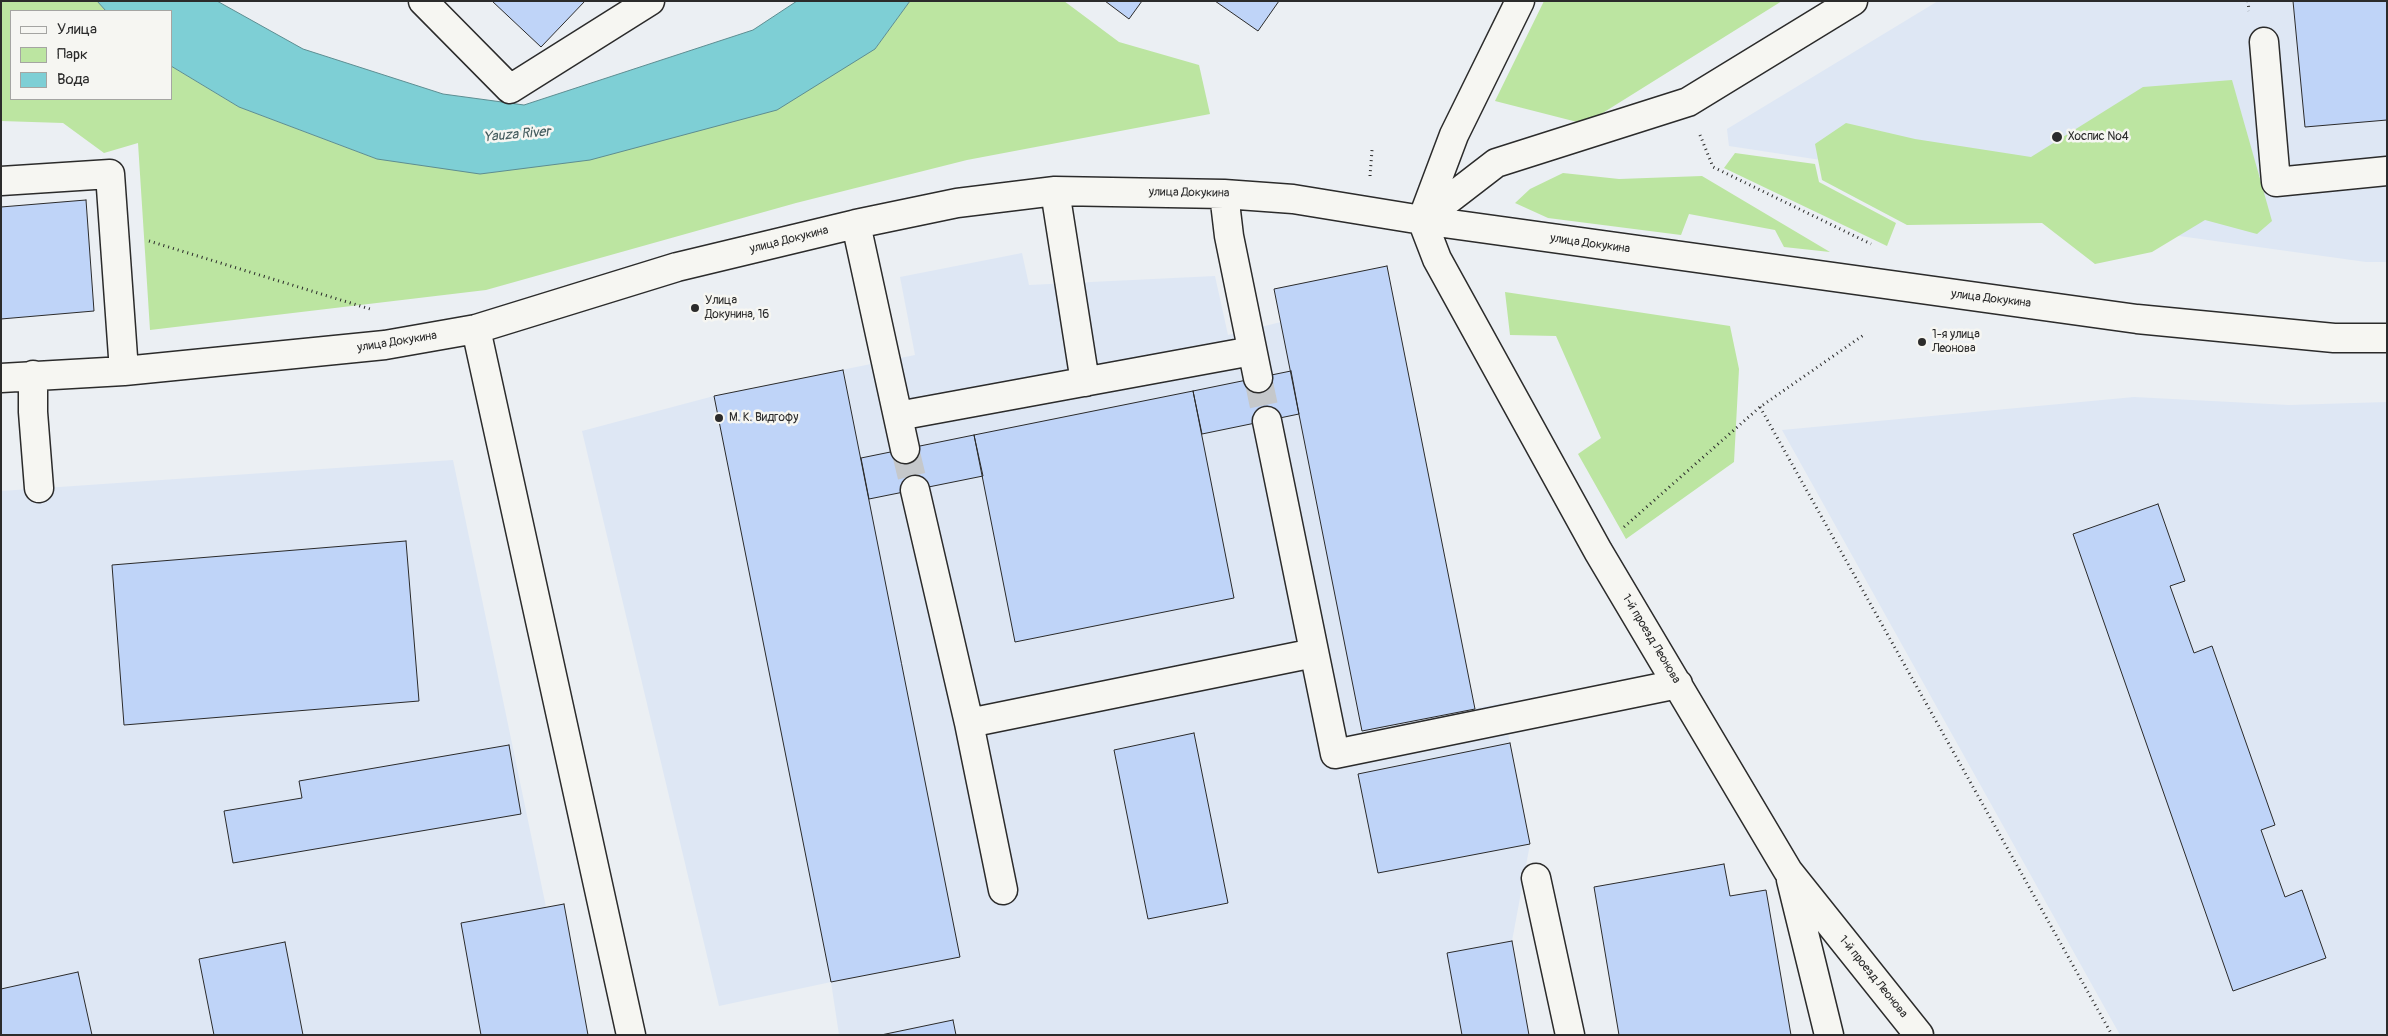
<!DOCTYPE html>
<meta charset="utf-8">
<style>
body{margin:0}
#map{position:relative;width:2388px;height:1036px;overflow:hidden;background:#ebeff3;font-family:Pangolin,sans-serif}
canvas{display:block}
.frame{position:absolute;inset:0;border:2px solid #2b2b2b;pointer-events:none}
.legend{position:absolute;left:10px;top:10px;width:162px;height:90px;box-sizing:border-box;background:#f6f6f2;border:1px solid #a5a5a2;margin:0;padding:6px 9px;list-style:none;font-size:15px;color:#2b2b2b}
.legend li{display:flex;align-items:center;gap:10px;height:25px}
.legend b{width:25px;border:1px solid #a5a5a2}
</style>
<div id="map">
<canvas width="2388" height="1036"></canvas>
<div class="frame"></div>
<ul class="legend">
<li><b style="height:6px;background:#f6f6f2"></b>Улица</li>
<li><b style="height:14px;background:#bce5a1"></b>Парк</li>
<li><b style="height:14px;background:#7ecfd5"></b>Вода</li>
</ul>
</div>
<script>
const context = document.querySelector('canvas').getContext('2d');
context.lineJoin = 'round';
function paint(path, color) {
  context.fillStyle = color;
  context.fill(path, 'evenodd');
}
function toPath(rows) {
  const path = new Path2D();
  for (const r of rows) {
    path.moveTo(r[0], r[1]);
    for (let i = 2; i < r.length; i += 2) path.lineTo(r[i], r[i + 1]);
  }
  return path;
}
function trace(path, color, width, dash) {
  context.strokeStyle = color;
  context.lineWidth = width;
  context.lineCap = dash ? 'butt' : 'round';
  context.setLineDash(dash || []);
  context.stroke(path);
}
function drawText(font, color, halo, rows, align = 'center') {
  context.font = font + ' Pangolin,sans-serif';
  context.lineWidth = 5;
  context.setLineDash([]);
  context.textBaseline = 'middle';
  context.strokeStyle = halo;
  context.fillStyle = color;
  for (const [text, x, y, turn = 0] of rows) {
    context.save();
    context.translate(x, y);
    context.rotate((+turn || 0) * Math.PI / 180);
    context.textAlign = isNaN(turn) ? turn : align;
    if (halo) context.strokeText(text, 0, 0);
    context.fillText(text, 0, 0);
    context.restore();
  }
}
const built = toPath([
 [1938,1,2387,1,2387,262,2366,262,2172,235,2142,209,1729,146,1727,129],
 [1022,253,1029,285,1215,276,1228,335,1281,322,1274,289,1387,266,1475,708,1502,703,1530,844,1512,941,1529,1035,839,1035,831,982,719,1006,582,431,714,396,915,355,900,277],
 [2134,397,2289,405,2387,402,2387,1035,2120,1035,1782,430],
 [453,460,546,907,564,904,588,1035,1,1035,1,491]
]);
const green = toPath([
 [1,1,97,1,106,11,11,11,11,99,171,99,171,66,239,107,377,159,875,49,910,1,1064,1,1119,42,1199,65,1210,114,967,160,796,203,486,290,150,330,138,143,104,153,63,123,1,121],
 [1544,1,1782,1,1585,124,1495,101],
 [2232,80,2272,221,2257,234,2205,220,2152,252,2095,264,2042,223,1907,225,1822,180,1815,144,1846,123,1915,139,2031,157,2143,87],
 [1735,153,1815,164,1819,182,1896,223,1887,246,1724,168],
 [1563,173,1619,179,1702,176,1830,252,1784,247,1775,230,1689,214,1681,235,1548,218,1515,203,1530,189],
 [1505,292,1730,326,1739,369,1734,462,1626,539,1578,454,1601,438,1556,336,1510,335]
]);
const water = toPath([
 [97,1,217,1,303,49,443,94,524,105,753,30,797,1,910,1,875,49,777,110,590,160,480,174,377,159,239,107,171,66,171,11,106,11,97,1]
]);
const building = toPath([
 [492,1,585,1,541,47,492,1],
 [1105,1,1142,1,1129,19,1105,1],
 [1215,1,1279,1,1258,31,1215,1],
 [2293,1,2387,1,2387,120,2305,127,2293,1],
 [86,200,94,311,1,319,1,207,86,200],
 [1387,266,1475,709,1362,731,1274,289,1387,266],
 [843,370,960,957,831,982,714,396,843,370],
 [1291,371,1299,414,1202,434,1193,391,1291,371],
 [1193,391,1234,598,1015,642,974,435,1193,391],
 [974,435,983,476,869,499,861,458,974,435],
 [2158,504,2185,581,2170,586,2194,653,2212,646,2275,825,2261,830,2285,897,2302,890,2326,958,2233,991,2073,534,2158,504],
 [406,541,419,701,124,725,112,565,406,541],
 [1194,733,1228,903,1148,919,1114,750,1194,733],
 [1510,743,1530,844,1378,873,1358,774,1510,743],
 [509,745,521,814,233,863,224,811,302,798,299,781,509,745],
 [1724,864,1730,896,1766,890,1791,1035,1619,1035,1594,887,1724,864],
 [564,904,588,1035,481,1035,461,923,564,904],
 [1512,941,1529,1035,1462,1035,1447,953,1512,941],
 [285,942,303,1035,214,1035,199,959,285,942],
 [78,972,92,1035,1,1035,1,989,78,972],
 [953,1020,956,1035,881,1035,953,1020]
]);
const minorTunnel = toPath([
 [1258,378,1267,421],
 [905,449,915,490]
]);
const path = toPath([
 [2248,1,2249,11],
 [1700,135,1713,167,1871,244],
 [1370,176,1372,150],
 [149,241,370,309],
 [1760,407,2112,1035],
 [1624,527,1760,407,1865,334]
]);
const minor = toPath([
 [423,1,510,89,650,1],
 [2264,42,2276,182,2387,171],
 [1,181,110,174,124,371],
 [1055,191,1085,382],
 [1224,194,1229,236,1258,378],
 [1422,220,1437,259,1598,551,1788,871,1919,1035],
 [1422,220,1496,163,1688,102,1853,1],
 [1422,220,1454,135,1520,1],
 [856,224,905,449],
 [476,329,631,1035],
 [33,375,33,412,39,488],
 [1,378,124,371,385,345,476,329,677,267,856,224,957,203,1055,191,1224,194,1293,199,1422,220,2137,319,2334,338,2387,338],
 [898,416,1252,351],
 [1267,421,1335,754,1678,684],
 [915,490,969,723,1003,890],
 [969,723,1314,653],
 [1536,878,1570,1035],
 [1791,880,1829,1035]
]);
const markers = [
 [2057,137,6,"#2b2b2b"],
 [695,308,5,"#2b2b2b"],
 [1922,342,5,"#2b2b2b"],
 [719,418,5,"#2b2b2b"]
];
const poiNames = [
 ["Хоспис №4",2068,137],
 ["Улица",705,301],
 ["Докунина, 16",705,315],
 ["1-я улица",1932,335],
 ["Леонова",1932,349],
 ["М. К. Видгофу",729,418]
];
const streetNames = [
 ["улица Докукина",1189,193,1],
 ["улица Докукина",789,240,-14],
 ["улица Докукина",1590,244,8],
 ["улица Докукина",1991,299,7],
 ["улица Докукина",397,342,-9],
 ["1-й проезд Леонова",1651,639,59],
 ["1-й проезд Леонова",1873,977,51]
];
const waterNames = [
 ["Yauza River",517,135,-5]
];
paint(built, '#dee7f4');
paint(green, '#bce5a1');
paint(water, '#7ecfd5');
trace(water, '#5d8d91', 1);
paint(building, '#bfd4f8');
trace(building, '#2b2b2b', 1);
trace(minorTunnel, '#c5c8cb', 28, [28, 14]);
trace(minor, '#2b2b2b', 31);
trace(path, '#2b2b2b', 3, [1, 4]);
trace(minor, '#f6f6f2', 28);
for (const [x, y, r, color] of markers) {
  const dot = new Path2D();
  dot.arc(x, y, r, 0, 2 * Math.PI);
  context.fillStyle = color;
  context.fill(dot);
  trace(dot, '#f6f6f2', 2);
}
drawText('12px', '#2b2b2b', '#f6f6f2', poiNames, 'left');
drawText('12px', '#2b2b2b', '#f6f6f2', streetNames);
drawText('italic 14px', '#445c5e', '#f6f6f2', waterNames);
</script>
